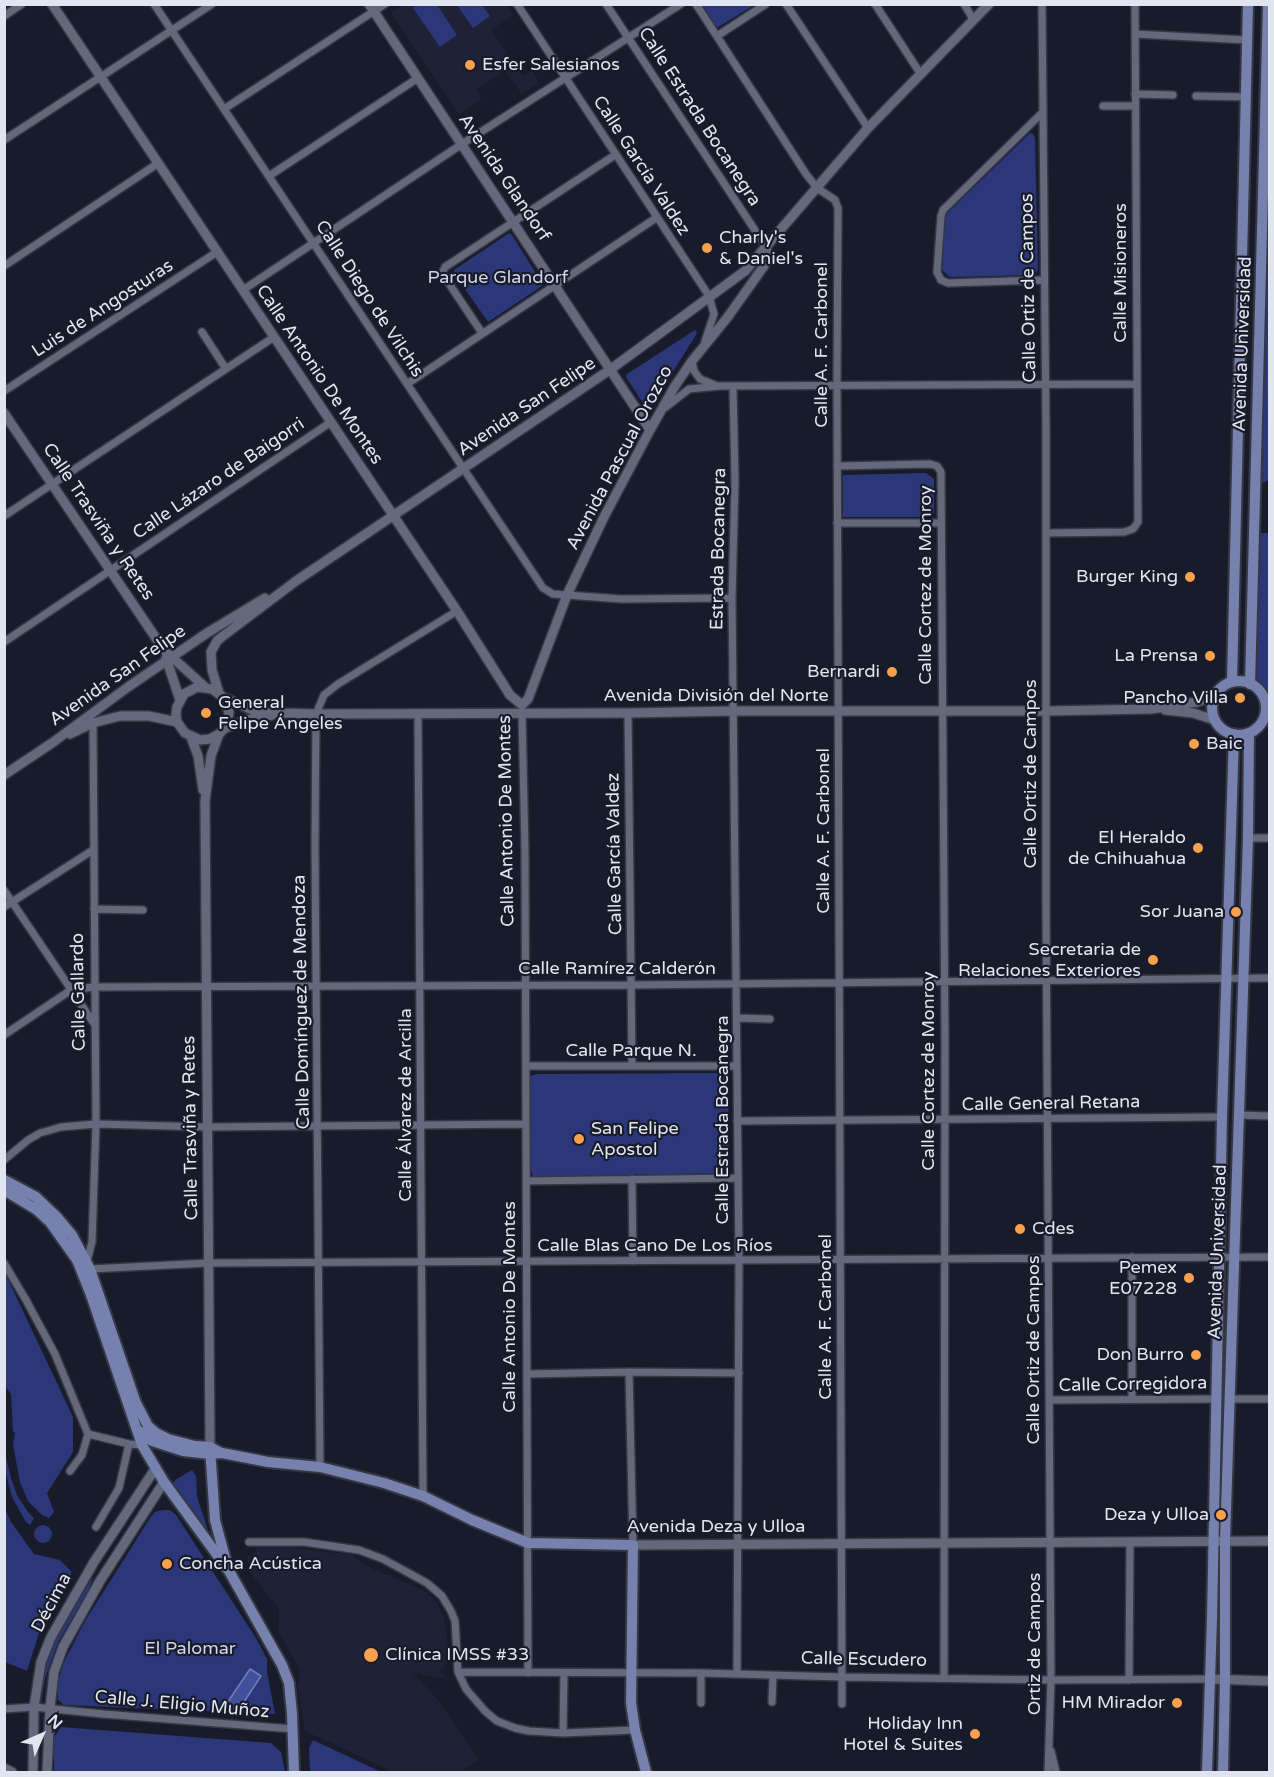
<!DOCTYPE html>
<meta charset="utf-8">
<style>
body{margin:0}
#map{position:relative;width:1274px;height:1777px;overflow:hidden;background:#181c2a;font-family:"Varela Round",sans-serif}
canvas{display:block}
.frame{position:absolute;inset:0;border:6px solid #e1e5ef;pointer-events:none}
.north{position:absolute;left:12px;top:1705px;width:60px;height:60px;-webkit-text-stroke:4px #181c2a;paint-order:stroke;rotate:45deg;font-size:16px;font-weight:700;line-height:24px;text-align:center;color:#e1e5ef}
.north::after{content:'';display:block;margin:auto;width:21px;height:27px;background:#e1e5ef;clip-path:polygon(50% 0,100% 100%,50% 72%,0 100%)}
</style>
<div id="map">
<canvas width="1274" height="1777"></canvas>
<div class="frame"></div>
<div class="north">N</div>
</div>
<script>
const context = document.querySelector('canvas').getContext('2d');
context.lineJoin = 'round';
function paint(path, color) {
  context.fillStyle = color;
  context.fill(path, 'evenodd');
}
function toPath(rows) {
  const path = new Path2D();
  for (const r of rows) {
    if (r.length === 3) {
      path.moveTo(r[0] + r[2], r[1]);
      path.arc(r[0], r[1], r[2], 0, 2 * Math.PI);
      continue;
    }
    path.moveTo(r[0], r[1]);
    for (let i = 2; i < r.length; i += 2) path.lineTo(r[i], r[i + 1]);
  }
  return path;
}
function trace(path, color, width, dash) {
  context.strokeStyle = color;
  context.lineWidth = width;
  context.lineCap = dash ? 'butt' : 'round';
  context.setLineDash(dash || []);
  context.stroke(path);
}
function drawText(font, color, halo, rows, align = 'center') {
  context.font = font + ' "Varela Round",sans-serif';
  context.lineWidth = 4.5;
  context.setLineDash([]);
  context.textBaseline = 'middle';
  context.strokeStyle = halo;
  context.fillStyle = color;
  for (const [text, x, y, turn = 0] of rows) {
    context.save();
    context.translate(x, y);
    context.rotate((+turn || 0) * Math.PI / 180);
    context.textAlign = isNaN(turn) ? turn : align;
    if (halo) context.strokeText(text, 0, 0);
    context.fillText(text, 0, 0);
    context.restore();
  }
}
const built = toPath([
 [403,5,506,5,513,15,491,30,523,76,532,71,539,83,522,94,505,71,476,90,482,99,459,114,391,13],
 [266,1544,352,1555,362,1564,425,1591,436,1602,444,1617,450,1660,440,1670,448,1679,413,1673,438,1700,479,1760,460,1772,394,1772,305,1731,298,1690,300,1669,278,1631,279,1609,248,1570,247,1557,254,1554,259,1545]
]);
const green = toPath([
 [418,4,437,5,457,35,440,47,413,8],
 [457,5,482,5,490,16,473,28],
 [699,5,754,5,715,29],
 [1269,65,1270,480,1259,484],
 [1030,133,1033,134,1035,138,1038,269,1036,273,1033,275,950,277,946,274,942,270,944,218,946,214],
 [509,233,512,235,542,283,542,286,488,322,454,273,454,270],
 [695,330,697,332,696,335,648,411,626,377,627,374],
 [926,473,934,479,934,512,931,517,843,517,843,475],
 [1254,533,1269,533,1269,701,1265,701,1262,694,1250,684],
 [719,1073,728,1080,729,1167,725,1173,533,1177,531,1170,530,1076,538,1074],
 [5,1273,73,1417,73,1452,47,1493,54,1512,49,1518,42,1515,28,1501,20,1482,13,1445,15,1433,13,1431,11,1394,5,1386],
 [4,1450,11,1478,17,1495,28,1512,34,1518,30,1525,26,1522,12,1497,5,1470],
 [192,1470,196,1476,197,1496,209,1534,203,1530,173,1484,175,1480],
 [5,1509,11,1522,34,1554,60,1560,71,1571,71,1578,39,1633,27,1671,5,1662],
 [163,1510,170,1510,176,1515,256,1638,267,1659,267,1672,275,1714,64,1705,58,1700,57,1685,64,1662,85,1621,150,1518,155,1512],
 [43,1534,9],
 [93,1577,89,1590,58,1642,45,1678,41,1703,39,1700,42,1676,58,1632],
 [61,1727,271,1743,281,1752,285,1772,54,1772,54,1737],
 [313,1740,381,1772,310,1772,309,1748]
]);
const water = toPath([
 [250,1669,261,1676,238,1711,227,1703,250,1669]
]);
const street = toPath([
 [154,4,543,588,553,594,621,599,732,598],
 [517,4,709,296,714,314,705,341],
 [606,4,766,247],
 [696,4,806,174,817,188,835,200,838,208,837,385,842,1704],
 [786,4,868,128],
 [875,4,920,73],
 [964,4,973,19],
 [1042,4,1046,430,1046,904,1051,1680,1048,1772],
 [4,16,22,4],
 [1135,34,1247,40],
 [717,36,766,4],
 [1135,94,1173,95],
 [1196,96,1247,97],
 [1103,106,1134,106],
 [224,109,385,4],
 [1043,112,943,210,941,216,937,272,941,280,948,283,1044,280],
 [4,140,212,4],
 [269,176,418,78],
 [4,266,157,164],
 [243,290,462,144,681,4],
 [202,332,226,369],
 [482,333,442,273,445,267,615,155],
 [692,361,694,371,700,379,715,385],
 [407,384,656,218],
 [733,387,735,482,732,598,739,1260,737,1674],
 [4,391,217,252],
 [666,407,689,389,720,386,1137,384],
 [837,466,930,464,937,466,941,472,945,1043,944,1678],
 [4,516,274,337],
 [837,523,941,523],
 [1046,533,1124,532,1133,529,1138,522,1135,4],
 [4,642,331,422],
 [418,713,423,1496],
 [522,713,525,851,528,1673],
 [628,713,632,1066],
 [1248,838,1270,838],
 [4,890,95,1025],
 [4,907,93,850],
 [94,909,143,910],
 [737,1018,770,1019],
 [4,1035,71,990,93,987,632,985,1270,978],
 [526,1066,737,1066],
 [1239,1115,1270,1116],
 [737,1121,1222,1117],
 [4,1160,28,1140,40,1133,61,1127,96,1124,207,1127,526,1124],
 [632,1179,633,1261],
 [526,1181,737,1178],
 [87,1261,92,1242,96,1124,93,723],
 [4,1263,26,1300,55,1354,88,1434,129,1444,142,1445],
 [90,1269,209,1263,1270,1257],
 [629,1372,633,1545],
 [527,1374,629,1372,739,1373],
 [1132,1399,1132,1257],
 [1229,1399,1270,1399],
 [1049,1400,1216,1399],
 [320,1467,315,846,316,714,324,695,338,684,457,611],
 [70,1471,82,1455,88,1434],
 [96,1527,119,1488,129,1444],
 [249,1542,304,1542,359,1550,383,1559,427,1583,442,1596,451,1611,455,1621,458,1672,466,1689,485,1711,497,1721,515,1728,529,1731,563,1733,635,1730],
 [458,1672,701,1673,842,1677,1051,1680,1210,1679],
 [1129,1680,1130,1542],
 [772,1702,773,1676],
 [701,1703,701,1673],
 [4,1709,34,1707,103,1714,293,1729],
 [563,1733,564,1673],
 [1051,1751,1056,1772]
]);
const secondary = toPath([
 [52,4,457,611,510,695,522,705],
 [369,4,650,430],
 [4,413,164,650,205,687],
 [166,658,180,700],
 [219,693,212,670,211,652,217,641,223,636,296,581,611,369,745,271,868,128,989,4],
 [223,697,252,710,282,713,316,714,628,713,733,711,1046,711,1151,709,1197,702,1215,696],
 [1265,701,1270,701],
 [522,705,528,699,567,595,604,517,650,430,675,386,692,361,727,318,764,266,768,257,766,247],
 [1165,710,1193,713,1215,720],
 [1265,715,1270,715],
 [225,728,247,720,272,715],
 [70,734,93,723,120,716,149,716,177,722],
 [191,737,198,756,203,790],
 [4,775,52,743,128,687,207,633,265,598],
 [210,1447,205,801,211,756,219,734,225,728,228,720,229,712,223,697,212,689,197,687,184,694,177,707,176,714,177,722,185,733,200,740,210,739,219,734],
 [633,1545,1270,1541],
 [1210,1679,1270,1681],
 [4,1768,12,1772],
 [33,1772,34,1707,41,1662,51,1637,94,1562,155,1469],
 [47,1772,50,1708,54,1672,63,1647,100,1581,164,1482]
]);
const primary = toPath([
 [1239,708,27],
 [1232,682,1248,4],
 [1250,684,1268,4],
 [4,1180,36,1197,56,1216,72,1235,90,1269,136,1403,148,1426,156,1433,168,1439,195,1446,210,1447,221,1453],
 [4,1190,37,1210,50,1222,77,1260,91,1295,142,1445,164,1482,229,1571,282,1665,289,1683,292,1714,294,1772],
 [139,1431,152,1441,183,1451,210,1454,222,1453,268,1462,320,1467,384,1483,423,1496,472,1520,528,1543,633,1545,631,1703,635,1730,646,1772],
 [210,1448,215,1520,227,1565],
 [1207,1772,1212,1618,1222,1117,1234,734],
 [1223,1772,1225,1679,1225,1540,1248,838,1249,733]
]);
const markers = [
 [470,65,6,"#f8a04b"],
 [707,248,6,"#f8a04b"],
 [1190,577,6,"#f8a04b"],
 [1210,656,6,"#f8a04b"],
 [892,672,6,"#f8a04b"],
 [1240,698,6,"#f8a04b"],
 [206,713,6,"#f8a04b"],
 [1194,744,6,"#f8a04b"],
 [1198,848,6,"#f8a04b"],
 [1236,912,6,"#f8a04b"],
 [1153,960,6,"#f8a04b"],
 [579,1139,6,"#f8a04b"],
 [1020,1229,6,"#f8a04b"],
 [1189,1278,6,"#f8a04b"],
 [1196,1355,6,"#f8a04b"],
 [1221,1515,6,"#f8a04b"],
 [167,1564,6,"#f8a04b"],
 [371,1655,8,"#f8a04b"],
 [1177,1703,6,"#f8a04b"],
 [975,1734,6,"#f8a04b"]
];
const poiNames = [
 ["Esfer Salesianos",482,65,"left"],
 ["Charly's",719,238,"left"],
 ["& Daniel's",719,259,"left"],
 ["Burger King",1178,577],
 ["La Prensa",1198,656],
 ["Bernardi",880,672],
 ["Pancho Villa",1228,698],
 ["General",218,703,"left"],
 ["Felipe Ángeles",218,724,"left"],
 ["Baic",1206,744,"left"],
 ["El Heraldo",1186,838],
 ["de Chihuahua",1186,859],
 ["Sor Juana",1224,912],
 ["Secretaria de",1141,950],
 ["Relaciones Exteriores",1141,971],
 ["San Felipe",591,1129,"left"],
 ["Apostol",591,1150,"left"],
 ["Cdes",1032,1229,"left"],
 ["Pemex",1177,1268],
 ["E07228",1177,1289],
 ["Don Burro",1184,1355],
 ["Deza y Ulloa",1209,1515],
 ["Concha Acústica",179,1564,"left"],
 ["Clínica IMSS #33",385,1655,"left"],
 ["HM Mirador",1165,1703],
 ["Holiday Inn",963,1724],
 ["Hotel & Suites",963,1745]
];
const streetNames = [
 ["Calle Estrada Bocanegra",699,117,57],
 ["Calle García Valdez",641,166,57],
 ["Avenida Glandorf",504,178,56],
 ["Calle Misioneros",1121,273,-90],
 ["Calle Ortiz de Campos",1029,288,-91],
 ["Calle Diego de Vilchis",369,299,57],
 ["Luis de Angosturas",103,309,-33],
 ["Avenida Universidad",1243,344,-88],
 ["Calle A. F. Carbonel",822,345,-90],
 ["Calle Antonio De Montes",319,375,56],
 ["Avenida San Felipe",527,407,-34],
 ["Avenida Pascual Orozco",620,458,-62],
 ["Calle Lázaro de Baigorri",219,479,-34],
 ["Calle Trasviña y Retes",98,522,56],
 ["Estrada Bocanegra",719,549,-89],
 ["Calle Cortez de Monroy",926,585,-90],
 ["Avenida San Felipe",118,676,-35],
 ["Avenida División del Norte",716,696],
 ["Calle Ortiz de Campos",1031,774,-90],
 ["Calle Antonio De Montes",507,821,-91],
 ["Calle A. F. Carbonel",824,831,-90],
 ["Calle García Valdez",615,854,-91],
 ["Calle Ramírez Calderón",617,969],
 ["Calle Gallardo",79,992,-91],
 ["Calle Domínguez de Mendoza",302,1002,-91],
 ["Calle Parque N.",631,1051],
 ["Calle Cortez de Monroy",929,1071,-90],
 ["Calle General Retana",1051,1104,-1],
 ["Calle Álvarez de Arcilla",406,1105,-90],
 ["Calle Estrada Bocanegra",723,1120,-90],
 ["Calle Trasviña y Retes",191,1128,-91],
 ["Calle Blas Cano De Los Ríos",655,1246],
 ["Avenida Universidad",1218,1252,-88],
 ["Calle Antonio De Montes",510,1307,-90],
 ["Calle A. F. Carbonel",826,1317,-90],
 ["Calle Ortiz de Campos",1034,1350,-90],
 ["Calle Corregidora",1133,1385,-1],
 ["Avenida Deza y Ulloa",716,1527],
 ["Décima",52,1603,-62],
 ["Ortiz de Campos",1035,1644,-90],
 ["Calle Escudero",864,1660,1],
 ["Calle J. Eligio Muñoz",182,1705,5]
];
const parkNames = [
 ["Parque Glandorf",498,278],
 ["El Palomar",190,1649]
];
paint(built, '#1d2236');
paint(green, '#2b3779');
paint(water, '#41509c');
trace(water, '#717db5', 1.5);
trace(street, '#353743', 10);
trace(secondary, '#353743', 12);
trace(primary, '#353743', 14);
trace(street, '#63687a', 7);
trace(secondary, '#63687a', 9);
trace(primary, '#7681ad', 10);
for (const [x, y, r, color] of markers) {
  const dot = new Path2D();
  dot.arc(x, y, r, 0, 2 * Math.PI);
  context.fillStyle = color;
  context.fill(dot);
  trace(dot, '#181c2a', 2);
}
drawText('18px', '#e1e5ef', '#181c2a', poiNames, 'right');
drawText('18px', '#e1e5ef', '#181c2a', streetNames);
drawText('18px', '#cfd5eb', '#181c2a', parkNames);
</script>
